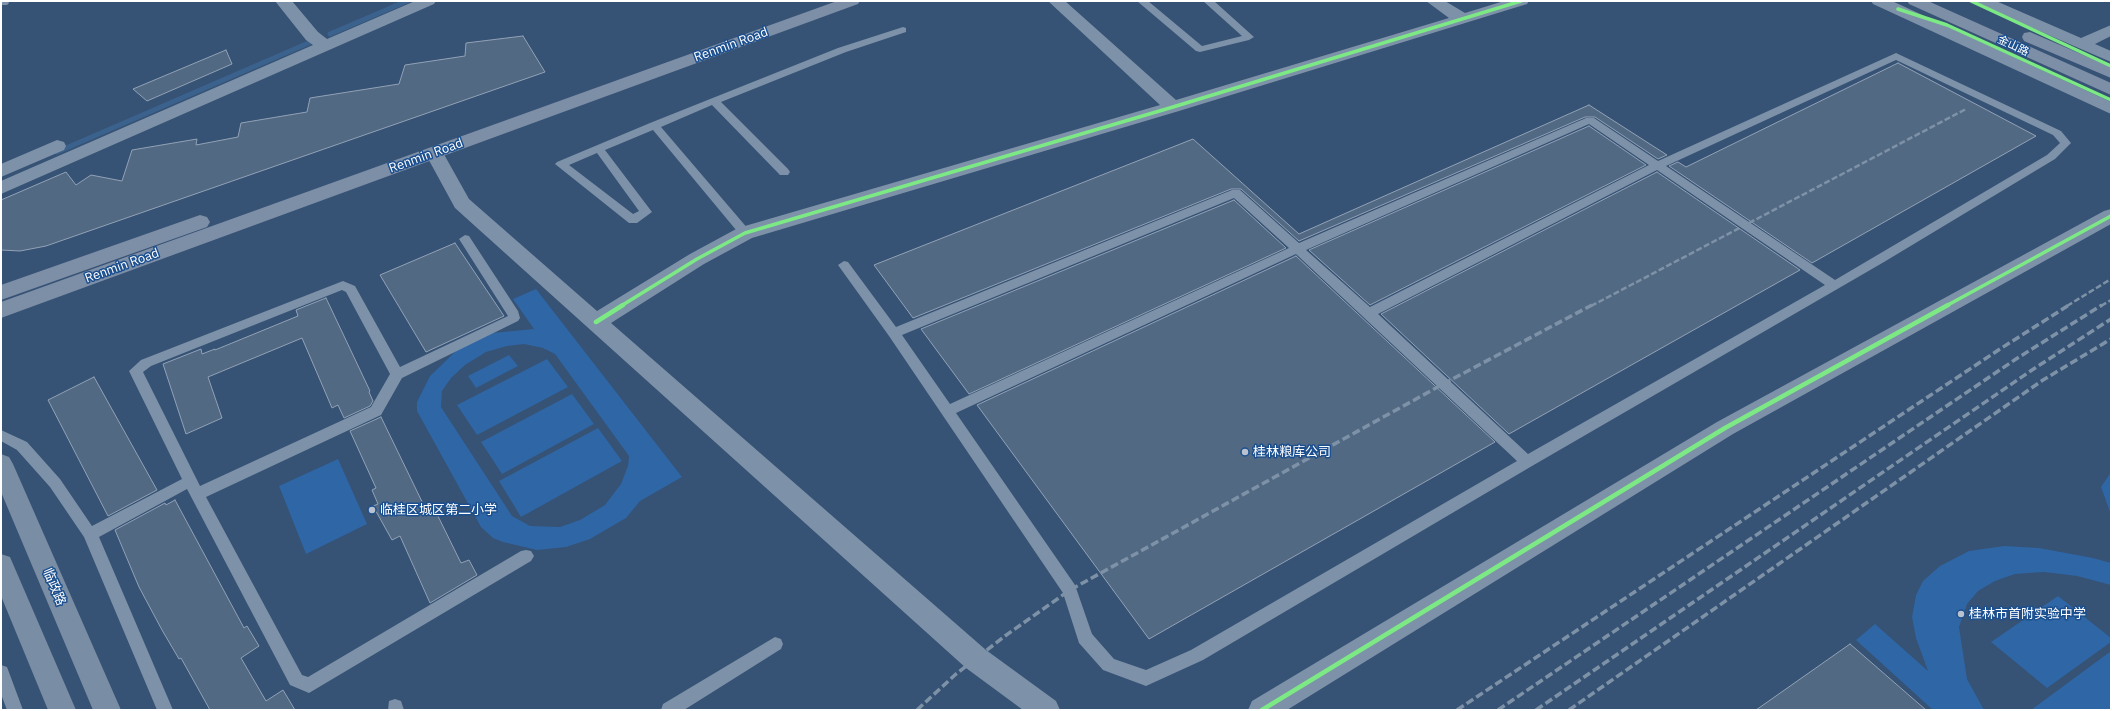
<!DOCTYPE html>
<meta charset="utf-8">
<style>
body{margin:0}
#map{position:relative;width:2112px;height:711px;overflow:hidden;background:#365274;font-family:"IBM Plex Sans",sans-serif}
canvas{display:block}
.frame{position:absolute;inset:0;border:2px solid #fff;pointer-events:none}
</style>
<div id="map">
<canvas width="2112" height="711"></canvas>
<div class="frame"></div>
</div>
<script>
const context = document.querySelector('canvas').getContext('2d');
context.lineJoin = 'round';
function paint(path, color) {
  context.fillStyle = color;
  context.fill(path, 'evenodd');
}
function toPath(rows) {
  const path = new Path2D();
  for (const r of rows) {
    path.moveTo(r[0], r[1]);
    for (let i = 2; i < r.length; i += 2) path.lineTo(r[i], r[i + 1]);
  }
  return path;
}
function trace(path, color, width, dash) {
  context.strokeStyle = color;
  context.lineWidth = width;
  context.lineCap = dash ? 'butt' : 'round';
  context.setLineDash(dash || []);
  context.stroke(path);
}
function drawText(font, color, halo, rows, align = 'center') {
  context.font = font + ' "IBM Plex Sans","Noto Sans SC",sans-serif';
  context.lineWidth = 3;
  context.setLineDash([]);
  context.textBaseline = 'middle';
  context.strokeStyle = halo;
  context.fillStyle = color;
  for (const [text, x, y, turn = 0] of rows) {
    context.save();
    context.translate(x, y);
    context.rotate((+turn || 0) * Math.PI / 180);
    context.textAlign = isNaN(turn) ? turn : align;
    if (halo) context.strokeText(text, 0, 0);
    context.fillText(text, 0, 0);
    context.restore();
  }
}
const green = toPath([
 [536,289,682,477,640,501,626,518,590,539,566,547,537,550,503,542,493,538,481,527,417,411,417,402,430,376,456,351,493,333,534,329,513,299],
 [524,344,543,348,555,354,629,456,628,466,621,484,605,505,580,520,560,527,530,526,512,516,441,407,442,391,451,378,465,365,486,352,507,346],
 [509,355,518,366,476,388,468,376],
 [547,359,568,387,477,435,457,405],
 [572,394,594,424,502,474,481,442],
 [598,428,622,461,521,517,499,481],
 [338,459,367,524,306,554,279,486],
 [2111,472,2111,515,2101,487],
 [2004,546,2039,548,2093,558,2111,563,2111,585,2077,576,2044,572,2015,574,1995,581,1978,591,1967,604,1959,627,1967,679,1984,710,1933,710,1856,640,1875,624,1928,671,1916,638,1912,617,1916,595,1923,581,1940,566,1969,551],
 [2058,596,2111,638,2111,642,2047,688,1991,642],
 [2111,651,2111,710,2031,710]
]);
const stream = toPath([
 [330,34,407,1],
 [57,152,313,41]
]);
const building = toPath([
 [523,36,545,72,46,246,20,251,1,250,1,200,66,172,76,185,91,175,122,181,132,150,197,139,196,145,238,137,241,123,307,112,310,98,399,84,405,65,465,56,466,43,523,36],
 [226,50,232,64,147,101,133,89,226,50],
 [1898,63,2036,136,1812,263,1669,166,1678,162,1686,167,1898,63],
 [1589,105,1667,155,1658,159,1595,117,1585,117,1299,241,1241,189,1231,189,913,318,874,265,1193,139,1299,234,1589,105],
 [1589,126,1646,165,1370,305,1309,250,1589,126],
 [1657,172,1800,270,1509,434,1381,314,1657,172],
 [1234,200,1286,248,969,394,921,329,1234,200],
 [455,243,504,316,426,352,380,275,455,243],
 [1296,256,1495,442,1149,639,977,405,1296,256],
 [326,298,370,391,369,392,373,401,370,406,344,418,338,405,332,408,302,338,208,377,222,418,186,434,163,364,201,349,202,354,215,349,215,350,298,316,296,310,326,298],
 [94,377,157,490,108,516,48,400,94,377],
 [381,417,428,514,435,510,461,563,469,560,477,575,430,603,400,536,392,540,373,506,378,504,372,490,376,488,350,431,381,417],
 [175,500,244,628,247,626,259,646,241,658,266,701,283,690,295,710,210,710,181,658,179,659,162,630,139,587,115,530,165,503,166,505,175,500],
 [1850,644,1926,710,1756,710,1850,644]
]);
const service = toPath([
 [1,1,8,1,9,3,7,5,1,5,1,1],
 [1137,1,1148,1,1202,46,1242,36,1203,1,1214,1,1254,37,1249,40,1200,52,1196,51,1137,1],
 [903,27,906,28,906,32,846,52,721,102,788,169,790,172,788,175,780,175,712,105,661,127,749,230,751,233,749,236,741,236,653,130,605,150,652,212,637,223,629,223,555,164,557,162,650,123,838,48,903,27],
 [597,153,639,211,633,214,569,165,597,153],
 [1896,53,2061,131,2071,143,2055,159,1884,262,1532,466,1203,660,1146,686,1103,670,1079,643,1063,593,889,336,838,265,844,261,848,262,896,327,1232,190,1240,190,1299,243,1586,118,1594,118,1658,161,1896,53],
 [1896,60,2053,135,2060,143,2047,155,1835,280,1666,166,1896,60],
 [1589,124,1649,165,1370,307,1306,250,1589,124],
 [1657,170,1825,285,1528,454,1378,314,1657,170],
 [1234,198,1289,248,950,404,902,335,1234,198],
 [1296,254,1517,461,1191,650,1146,670,1114,659,1092,634,1075,585,956,413,1296,254],
 [465,235,469,236,518,311,520,318,518,321,402,378,381,415,206,497,302,675,308,677,521,551,526,550,531,551,534,556,531,561,309,693,290,685,187,489,99,537,173,710,157,710,84,537,50,487,17,450,1,441,1,430,27,442,60,479,92,526,182,479,129,371,141,360,343,281,355,286,400,367,508,316,459,239,465,235],
 [342,290,346,292,390,374,371,407,200,486,143,372,151,366,342,290],
 [775,637,781,639,783,644,781,649,684,710,661,710,663,704,775,637],
 [1,665,7,667,23,710,7,710,1,694,1,665],
 [395,699,401,701,404,710,388,710,389,701,395,699]
]);
const minor = toPath([
 [275,1,292,1,318,32,327,39,415,1,436,1,434,4,1,194,1,181,313,45,306,40,275,1],
 [1048,1,1065,1,1176,100,1449,18,1426,1,1445,1,1465,13,1504,1,1529,1,1527,4,1179,111,752,238,704,264,611,323,986,650,1056,701,1060,710,1023,710,966,668,455,208,425,153,427,149,434,147,441,149,469,199,597,311,690,254,738,228,1160,105,1048,1],
 [1871,1,1892,1,2111,102,2111,114,1873,4,1871,1],
 [1975,1,1996,1,2081,38,2111,25,2111,36,2095,44,2111,51,2111,62,1977,4,1975,1],
 [57,140,64,142,66,146,64,150,1,177,1,164,57,140],
 [2111,209,2111,224,1733,434,1287,710,1248,710,1252,701,1717,422,2104,211,2111,209]
]);
const secondary = toPath([
 [1,454,9,457,13,464,121,710,93,710,1,492,1,454],
 [1,554,10,557,76,710,48,710,1,596,1,554]
]);
const primary = toPath([
 [837,1,860,1,858,4,1,318,1,302,837,1],
 [1907,1,1928,1,2111,83,2111,95,1909,4,1907,1],
 [2030,32,2111,67,2111,78,2024,41,2022,37,2024,33,2030,32],
 [200,215,207,217,210,222,207,227,1,300,1,285,200,215]
]);
const railFar1 = toPath([
 [1591,306,1966,109],
 [2067,306,2111,279],
 [2101,306,2111,300]
]);
const rail = toPath([
 [917,710,956,674,1005,636,1070,590,1445,383,1592,305],
 [1457,710,2000,349,2069,305],
 [1498,710,2016,359,2102,305],
 [1536,710,2032,370,2111,319],
 [1569,710,2043,380,2111,339]
]);
const cyclewayFar1 = toPath([
 [1971,1,2111,66],
 [1898,9,1947,25,2111,100],
 [621,306,697,259,745,233,1173,107,1521,1],
 [1946,306,2111,216]
]);
const cycleway = toPath([
 [596,322,623,305],
 [1262,710,1725,428,1948,305]
]);
const markers = [
 [1245,452,4,"#b9c2ce"],
 [372,510,4,"#b9c2ce"],
 [1961,614,4,"#b9c2ce"]
];
const farStreetnames = [
 ["金山路",2013,46,25]
];
const streetNames = [
 ["Renmin Road",731,45,-20],
 ["Renmin Road",426,156,-20],
 ["Renmin Road",122,266,-20],
 ["临政路",54,587,67]
];
const poiNames = [
 ["桂林粮库公司",1253,452],
 ["临桂区城区第二小学",380,510],
 ["桂林市首附实验中学",1969,614]
];
paint(green, '#2f66a5');
trace(stream, '#3b618d', 5);
paint(building, '#526984');
trace(building, '#92a2b6', 1);
paint(service, '#7d92a8');
paint(minor, '#7d92a8');
paint(secondary, '#798da4');
paint(primary, '#7d8ea7');
trace(railFar1, '#7e92a7', 2.5, [6, 2.5]);
trace(rail, '#7e92a7', 3.5, [8, 3.5]);
trace(cyclewayFar1, '#7ce984', 3.5);
trace(cycleway, '#7ce984', 4.5);
for (const [x, y, r, color] of markers) {
  const dot = new Path2D();
  dot.arc(x, y, r, 0, 2 * Math.PI);
  context.fillStyle = color;
  context.fill(dot);
  trace(dot, '#1b4f8f', 1.5);
}
drawText('11px', '#fff', '#1b4f8f', farStreetnames);
drawText('13px', '#fff', '#1b4f8f', streetNames);
drawText('13px', '#fff', '#1b4f8f', poiNames, 'left');
</script>
